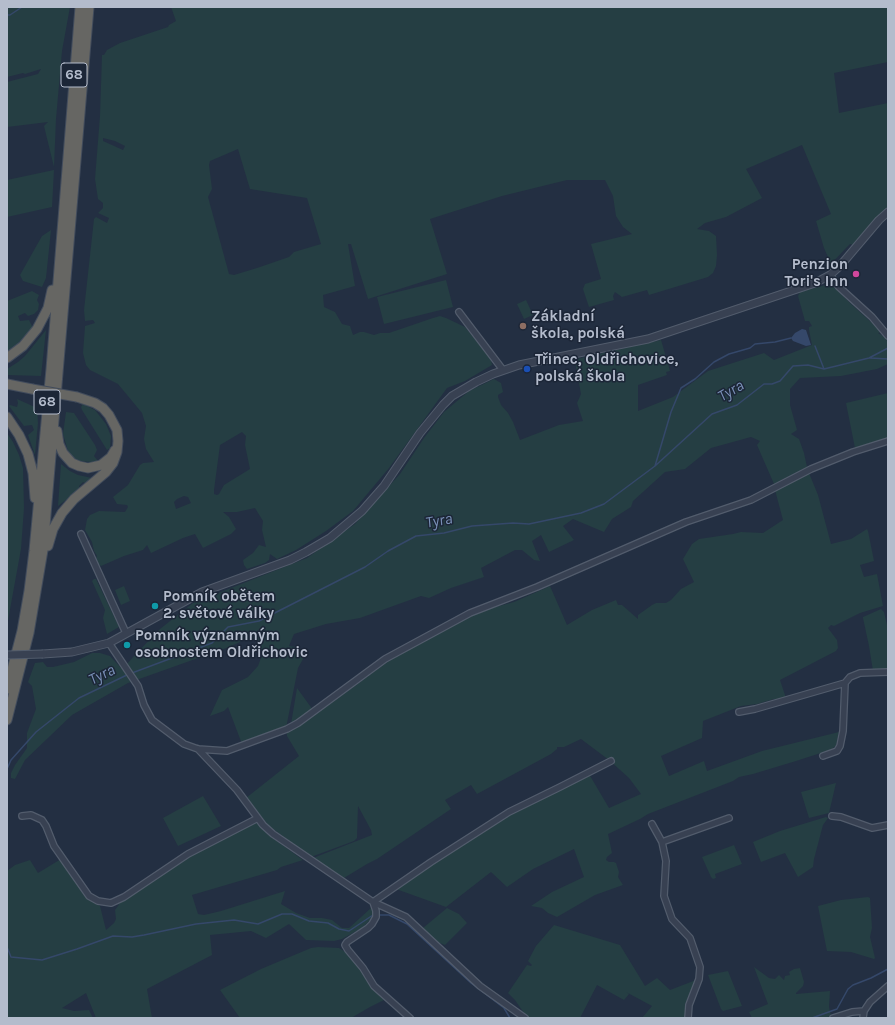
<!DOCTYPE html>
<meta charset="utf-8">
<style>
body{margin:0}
#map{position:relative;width:895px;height:1025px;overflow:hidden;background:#232f42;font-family:Karla,sans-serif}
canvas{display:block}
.frame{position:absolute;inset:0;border:8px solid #b4bccc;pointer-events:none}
</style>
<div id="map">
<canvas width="895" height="1025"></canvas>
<div class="frame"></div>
</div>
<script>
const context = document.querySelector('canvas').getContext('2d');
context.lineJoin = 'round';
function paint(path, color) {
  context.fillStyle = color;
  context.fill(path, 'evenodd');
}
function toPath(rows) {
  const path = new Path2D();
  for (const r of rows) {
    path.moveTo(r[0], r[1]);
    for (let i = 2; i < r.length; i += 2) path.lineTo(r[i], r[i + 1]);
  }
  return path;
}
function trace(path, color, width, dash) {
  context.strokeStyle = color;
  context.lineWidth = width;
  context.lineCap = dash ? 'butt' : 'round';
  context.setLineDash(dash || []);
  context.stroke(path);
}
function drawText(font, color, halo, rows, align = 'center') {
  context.font = font + ' Karla,sans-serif';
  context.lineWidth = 3;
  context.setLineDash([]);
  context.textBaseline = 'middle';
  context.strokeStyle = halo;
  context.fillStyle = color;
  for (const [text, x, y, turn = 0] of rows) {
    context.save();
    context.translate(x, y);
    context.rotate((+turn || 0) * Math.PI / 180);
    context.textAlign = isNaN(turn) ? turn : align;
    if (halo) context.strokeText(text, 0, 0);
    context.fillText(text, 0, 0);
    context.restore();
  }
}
const green = toPath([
 [7,7,70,7,62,51,56,119,54,167,44,126,48,122,7,127,7,82,38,74,41,69,25,74,23,73,7,77],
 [171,7,888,7,888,62,834,73,839,113,888,103,888,207,867,228,853,245,850,244,846,248,831,264,824,248,816,221,831,214,802,145,746,169,762,198,726,217,705,223,697,229,709,231,716,236,717,255,716,266,713,273,708,277,649,295,647,290,622,297,615,292,613,296,614,300,589,307,583,289,585,284,601,279,591,244,632,234,623,227,616,216,613,196,605,180,567,180,502,196,430,219,447,274,368,299,351,244,348,244,355,286,323,295,324,307,335,312,342,324,350,326,353,335,360,332,364,332,374,335,380,333,389,333,433,318,440,316,446,318,465,327,491,359,492,365,465,381,447,388,389,468,353,511,326,531,296,550,277,559,270,554,269,560,265,563,247,569,244,565,243,560,253,553,259,545,266,547,262,530,263,521,255,508,237,512,223,512,229,517,236,529,231,534,203,548,195,534,183,538,151,553,147,545,143,550,124,556,101,566,98,564,96,558,97,556,94,551,92,542,85,530,87,519,90,515,99,511,125,512,128,507,127,505,117,504,113,497,128,485,140,465,143,463,154,462,146,449,144,439,146,426,142,413,118,384,90,370,86,365,83,353,85,326,95,323,93,320,85,321,84,310,94,219,96,217,107,223,109,218,98,213,103,208,103,203,98,199,95,179,100,116,102,55,104,55,107,50,120,43,168,27,169,25,176,21],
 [103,138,115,141,125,146,123,150,103,141],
 [238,149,250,189,307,198,321,244,294,252,289,257,257,268,234,275,229,274,208,197,212,189,209,165,210,161],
 [242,432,246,436,245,445,250,469,224,485,219,494,217,495,214,494,214,490,220,445],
 [184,496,188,497,191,503,176,509,174,502,177,499],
 [54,170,52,207,7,217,7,180],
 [51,230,46,278,42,287,23,281,20,275,42,236],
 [446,280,453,307,384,324,377,297],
 [829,284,833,286,851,304,882,332,878,333,885,337,888,343,888,364,877,369,841,376,800,378,790,389,790,405,797,430,791,434,799,439,804,453,807,467,774,484,757,445,760,441,751,437,711,448,685,469,665,472,633,501,631,507,612,519,604,532,573,519,563,526,574,540,549,552,541,535,532,541,540,561,534,560,522,550,515,550,481,568,484,577,451,588,429,598,421,596,360,618,326,624,294,634,289,646,296,647,303,659,298,668,286,728,242,744,228,707,224,711,210,716,222,690,248,677,258,666,262,655,257,639,244,640,229,647,128,683,72,715,25,760,15,779,11,778,11,773,15,765,27,748,27,733,36,709,32,686,28,682,35,663,43,662,47,667,53,667,74,662,92,653,100,653,110,656,121,668,127,664,134,656,160,629,193,603,307,558,355,524,400,474,424,438,444,412,469,391,494,379,501,383,503,392,498,395,498,397,501,405,508,413,513,422,520,440,559,425,583,421,577,403,581,394,575,362,577,359,661,340,670,371,666,372,667,375,638,385,638,411,673,397,708,371,764,353,774,360,812,345,809,330,809,327,812,326,809,321,805,321,798,296,800,292],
 [32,291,39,295,37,300,39,304,38,310,34,314,28,316,25,313,18,316,20,321,29,320,33,328,17,344,7,351,7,301],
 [526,300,533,315,524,319,517,304],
 [46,330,41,376,7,375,7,369,18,362,25,356],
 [888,393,888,439,855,448,846,403],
 [17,399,37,408,38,423,35,455,28,435,34,430,32,425,24,426,9,406,10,405,17,407,18,403],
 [83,404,95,410,106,424,111,436,110,448,107,450,82,410,81,407],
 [66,412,74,413,95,445,97,450,94,456,98,461,92,462,78,461,73,458,68,451,63,434],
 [7,433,13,442,19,455,23,468,24,508,21,549,7,626],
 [61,464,70,471,78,475,92,478,86,484,83,482,79,486,80,489,58,506],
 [809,473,818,495,831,544,851,539,867,529,868,531,874,561,860,565,864,577,877,574,883,606,860,613,834,626,831,625,828,628,837,640,838,648,836,651,780,680,786,698,781,699,774,699,757,704,741,706,703,721,702,738,661,756,669,776,704,761,707,771,762,751,839,732,836,746,830,750,796,761,753,774,739,777,733,781,648,814,640,819,608,834,612,853,607,857,606,860,609,862,614,862,616,863,619,872,618,877,623,885,595,895,557,917,548,913,542,908,531,906,552,892,584,877,574,849,533,869,507,887,491,872,446,907,396,889,434,863,500,820,522,809,522,807,589,774,609,808,641,794,629,778,609,760,581,739,564,747,557,747,557,749,551,754,477,794,471,785,445,800,451,809,377,859,367,864,344,878,313,858,372,835,371,830,358,806,357,838,354,841,311,857,269,826,246,798,299,756,287,736,287,733,333,702,389,661,436,634,477,612,514,602,550,586,567,625,592,610,616,600,618,605,622,605,638,619,638,615,652,605,656,603,666,603,671,600,681,589,694,582,683,559,692,544,699,539,733,534,741,532,763,533,783,520,775,490],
 [94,579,96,579,119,627,107,634,103,618,105,610,92,581],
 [124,586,130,601,121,605,115,590],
 [881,609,884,612,888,629,888,670,873,671,869,646,863,618,863,617],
 [297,688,313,710,291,724],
 [836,783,829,813,809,818,801,792],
 [203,796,221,826,178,846,163,818],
 [826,817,828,818,823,825,814,859,813,867,798,877,785,853,761,862,753,842,780,831],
 [254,822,260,825,267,834,303,860,281,867,277,870,192,895,198,914,204,915,221,911,285,891,281,904,296,913,310,918,322,918,332,920,342,928,349,928,371,908,373,913,372,918,362,928,342,939,334,941,306,940,289,924,266,938,251,931,210,935,212,955,147,989,152,1018,96,1018,86,993,62,1008,74,1011,89,1010,93,1018,7,1018,7,894,8,893,7,890,7,871,15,865,30,860,38,873,61,859,88,897,92,901,100,906,106,930,114,923,116,919,115,910,118,906,120,902,176,862],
 [734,845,742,864,715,874,716,878,713,879,711,877,702,857],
 [868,897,870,898,872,928,870,937,875,958,874,959,851,952,827,951,818,906,841,900],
 [447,908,459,914,467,923,445,945,437,942,423,928],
 [554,925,620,945,645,986,657,978,670,990,696,980,688,1002,686,1002,685,1005,687,1007,686,1018,642,1018,652,1006,626,992,629,994,624,1000,597,985,580,1018,529,1018,526,1016,515,1000,508,993,527,965,531,966,532,965,528,961,536,946],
 [318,947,339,948,347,953,357,964,372,988,384,1000,370,1007,351,1018,240,1018,220,990,261,969,311,948],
 [754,967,769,978,775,979,779,975,784,980,785,976,790,975,789,972,794,969,800,968,804,982,803,986,796,993,796,994,830,991,829,1007,831,1016,826,1018,752,1018,749,1012,768,1004],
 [728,971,742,1006,723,1011,721,1009,708,975]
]);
const water = toPath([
 [802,329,806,330,811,345,806,346,793,341,791,338,795,333]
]);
const stream = toPath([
 [7,15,10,15,22,7],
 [815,346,824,369],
 [870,358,888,359],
 [655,466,671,412,681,388,695,379,714,362,729,354,750,348,755,344,775,342,791,338],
 [132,673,212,643,228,627,259,621,365,567,388,551,416,536,444,533,472,526,513,523,529,524,581,513,604,504,655,466,712,414,737,405,764,384,772,384,780,381,793,366,808,365,824,369,869,358,888,348],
 [7,769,11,760,36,732,79,698,129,674],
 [377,915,389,915,407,924,471,983,504,1008,510,1018],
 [7,947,11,957,42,960,77,949,113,936,132,937,144,935,196,924,234,920,258,924,282,914,292,914,309,921,328,923,339,929,349,931,373,915],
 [812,1018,837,1009,848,989,853,985,871,978,888,969]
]);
const minor = toPath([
 [830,275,839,287,872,317,888,336],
 [459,312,503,370],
 [81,534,126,633],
 [109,643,138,686,144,705,152,720,184,744,198,749,227,751,287,729,298,723,385,659,470,613,537,587,686,522,751,500,811,469,853,452,888,441],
 [739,712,755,709,845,683],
 [198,749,237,790,263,825,273,834,373,902,406,917,480,986,525,1018],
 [823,756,837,751,840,746,843,731,845,683,850,677,860,673,888,672],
 [22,816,31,815,42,820,46,826,54,846,89,896,98,901,111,903,124,897,188,854,258,818],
 [832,816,841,817,872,828,888,825],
 [652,824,662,842,729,818],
 [662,842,666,861,664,896,672,919,690,938,700,967,699,979,689,1005,688,1018],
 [373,902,431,862,509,812,560,787,611,761],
 [373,902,376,911,376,917,372,924,368,928,347,942,345,945,348,950,363,968,374,986,410,1018],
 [833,1018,852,1012,864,1011],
 [863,1018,864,1011,870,1002,888,986]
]);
const tertiary = toPath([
 [43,654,72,652,109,643,202,592,290,560,306,552,330,538,362,511,384,486,420,433,443,405,452,396,476,382,493,374,519,365,648,339,815,283,830,275,840,266,879,220,888,212]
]);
const trunk = toPath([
 [7,358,23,346,37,329,48,308,52,290],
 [7,384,32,389],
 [7,417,19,435,28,454,33,473,35,498],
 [57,431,59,444,63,453,72,463,79,466,88,468,101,465,111,457,115,450],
 [48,546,53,529,62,513,74,499,106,472,113,463,117,452,118,441,117,430,109,415,103,408,95,403,77,397],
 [7,689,22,631,29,591,34,551,51,369,80,7],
 [7,720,29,633,43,550,89,7]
]);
const tertiaryBridge = toPath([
 [7,655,43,654]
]);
const trunkBridge = toPath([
 [32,389,77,397]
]);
const markers = [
 [856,274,4,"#d1479c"],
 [523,326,4,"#8d6e63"],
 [527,369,4,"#1a4fb4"],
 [155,606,4,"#0f9aa8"],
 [127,645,4,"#0f9aa8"]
];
const shields = [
 [74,75,26],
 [47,402,26]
];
const shieldNames = [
 ["68",74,75],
 ["68",47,402]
];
const poiNames = [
 ["Penzion",848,265,"right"],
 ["Tori's Inn",848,282,"right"],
 ["Základní",531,317],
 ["škola, polská",531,334],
 ["Třinec, Oldřichovice,",535,360],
 ["polská škola",535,377],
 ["Pomník obětem",163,597],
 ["2. světové války",163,614],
 ["Pomník významným",135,636],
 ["osobnostem Oldřichovic",135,653]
];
const waterNames = [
 ["Tyra",731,391,-30],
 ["Tyra",439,521,-10],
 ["Tyra",102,675,-26]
];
paint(green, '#253e43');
paint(water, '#35486a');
trace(stream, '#35486a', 1.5);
trace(minor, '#525c6c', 8);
trace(tertiary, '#525c6c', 9);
trace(trunk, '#424c5c', 11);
trace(minor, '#384152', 5.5);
trace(tertiary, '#384152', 7);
trace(trunk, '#666663', 9);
trace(tertiaryBridge, '#525c6c', 9, []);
trace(trunkBridge, '#424c5c', 11, []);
trace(tertiaryBridge, '#384152', 7);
trace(trunkBridge, '#666663', 9);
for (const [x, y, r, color] of markers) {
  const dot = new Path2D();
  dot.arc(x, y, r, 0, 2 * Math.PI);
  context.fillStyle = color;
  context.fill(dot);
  trace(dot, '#1c2637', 1.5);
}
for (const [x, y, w] of shields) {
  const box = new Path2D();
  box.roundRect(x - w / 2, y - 12, w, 24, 3);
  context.fillStyle = '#1c2637';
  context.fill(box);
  trace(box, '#b4bccc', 1);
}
drawText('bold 14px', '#b4bccc', null, shieldNames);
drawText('bold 15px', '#b4bccc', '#1c2637', poiNames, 'left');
drawText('italic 16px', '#798fb6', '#1c2637', waterNames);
</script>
